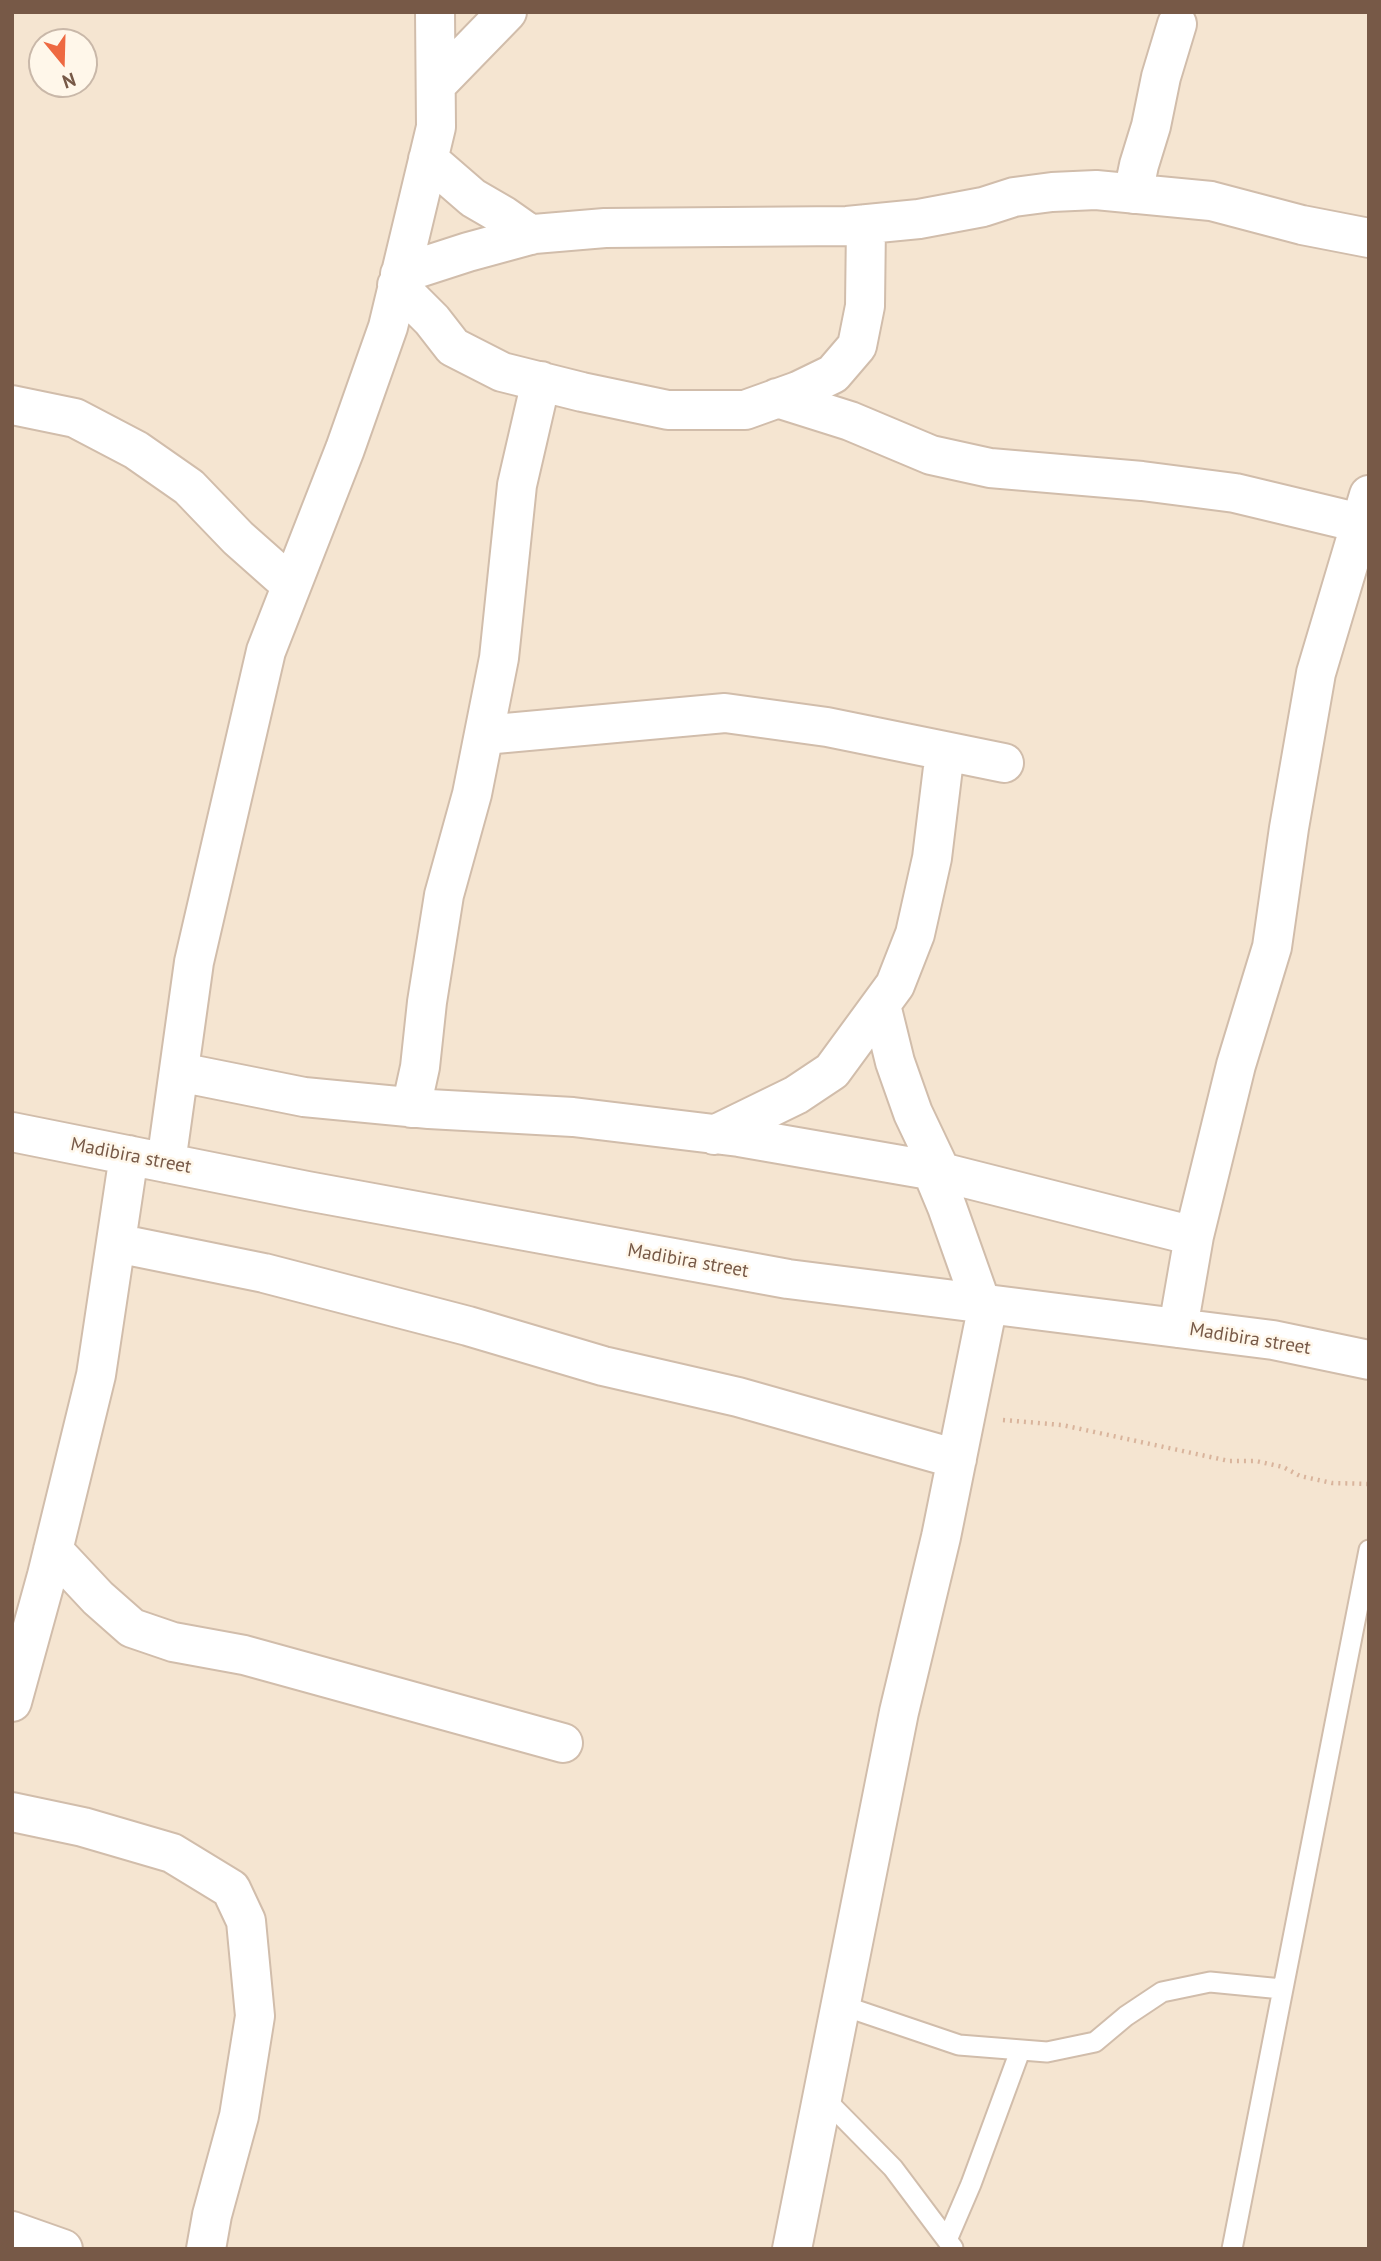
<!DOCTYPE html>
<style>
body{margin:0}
#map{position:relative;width:1381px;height:2261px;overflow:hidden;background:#fdf3e3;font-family:"PT Sans",sans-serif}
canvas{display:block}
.frame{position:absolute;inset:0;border:14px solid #775947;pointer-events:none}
.north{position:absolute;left:28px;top:28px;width:70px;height:70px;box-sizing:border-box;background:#fff7ea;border:2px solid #c9b8a9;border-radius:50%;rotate:161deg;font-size:19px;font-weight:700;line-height:28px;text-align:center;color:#775947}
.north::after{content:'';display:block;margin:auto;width:24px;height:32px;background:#ee6941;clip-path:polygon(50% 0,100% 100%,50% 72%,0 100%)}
</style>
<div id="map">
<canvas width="1381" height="2261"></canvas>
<div class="frame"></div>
<div class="north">N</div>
</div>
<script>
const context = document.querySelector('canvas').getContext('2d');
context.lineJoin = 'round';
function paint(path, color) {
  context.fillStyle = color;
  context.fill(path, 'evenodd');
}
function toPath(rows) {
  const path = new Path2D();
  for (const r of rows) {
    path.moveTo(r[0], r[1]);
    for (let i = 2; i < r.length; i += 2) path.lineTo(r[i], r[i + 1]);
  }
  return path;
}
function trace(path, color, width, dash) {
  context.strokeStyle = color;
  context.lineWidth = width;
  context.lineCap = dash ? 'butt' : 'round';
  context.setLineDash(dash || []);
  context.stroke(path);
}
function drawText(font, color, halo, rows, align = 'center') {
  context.font = font + ' "PT Sans",sans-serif';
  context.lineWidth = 5;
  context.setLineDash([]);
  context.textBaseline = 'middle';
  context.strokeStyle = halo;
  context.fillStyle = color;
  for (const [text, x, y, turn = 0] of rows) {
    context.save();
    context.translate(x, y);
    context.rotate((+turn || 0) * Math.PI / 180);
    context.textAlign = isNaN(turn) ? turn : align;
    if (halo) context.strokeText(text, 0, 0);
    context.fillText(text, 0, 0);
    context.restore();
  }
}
const residential = toPath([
 [12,12,1369,12,1369,2249,12,2249],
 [42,42,84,42,84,84,42,84]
]);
const path = toPath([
 [1003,1420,1062,1425,1229,1461,1256,1461,1283,1467,1300,1476,1332,1483,1369,1484]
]);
const service = toPath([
 [841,2005,959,2045,1047,2052,1095,2042,1126,2016,1162,1992,1210,1982,1282,1989],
 [822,2096,893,2168,953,2248],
 [947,2240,971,2184,1020,2051],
 [1232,2249,1369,1550]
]);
const minor = toPath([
 [436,85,507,12],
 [428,159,473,198,504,216,531,235],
 [1133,194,1139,165,1151,126,1161,77,1177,24],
 [400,274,468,252,534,234,605,228,847,226,919,219,983,207,1014,197,1052,192,1096,190,1211,201,1302,225,1369,238],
 [397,285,432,320,453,347,502,372,582,392,668,410,745,410,798,391,833,374,857,346,865,306,866,224],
 [777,398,850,421,931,455,990,468,1142,481,1235,493,1360,523],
 [12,405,75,418,136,450,189,487,238,538,291,585],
 [484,735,725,713,827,727,1004,763],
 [881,1005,895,1062,913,1113,941,1172],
 [179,1072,304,1097,429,1109,573,1117,739,1137,941,1172,1194,1236],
 [411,1108,420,1067,427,1002,444,895,472,794,499,658,517,485,541,381],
 [12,1132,307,1191,788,1279,1273,1340,1369,1360],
 [714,1135,796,1095,832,1071,895,985,915,934,932,858,945,751],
 [166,1163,194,962,266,651,345,449,388,327,436,127,435,12],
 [932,1171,947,1207,981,1303],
 [116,1243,264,1273,468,1326,603,1366,738,1397,957,1459],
 [1178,1328,1194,1236,1236,1065,1272,947,1289,828,1316,673,1369,495],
 [53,1550,98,1598,132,1628,173,1642,244,1655,563,1743],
 [12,1702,47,1575,96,1375,129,1155],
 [12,1812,83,1827,172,1853,231,1889,246,1921,255,2016,239,2116,212,2215,206,2249],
 [12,2231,63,2249],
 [792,2249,899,1712,941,1537,988,1304]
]);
const streetNames = [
 ["Madibira street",131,1156,11],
 ["Madibira street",688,1261,10],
 ["Madibira street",1250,1339,9]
];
paint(residential, '#f5e5d1');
trace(service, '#d1bdab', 23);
trace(minor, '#d1bdab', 42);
trace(path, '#d9b49c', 4.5, [2, 5]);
trace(service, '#fff', 19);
trace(minor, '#fff', 38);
drawText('19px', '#775947', '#fff7ea', streetNames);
</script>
